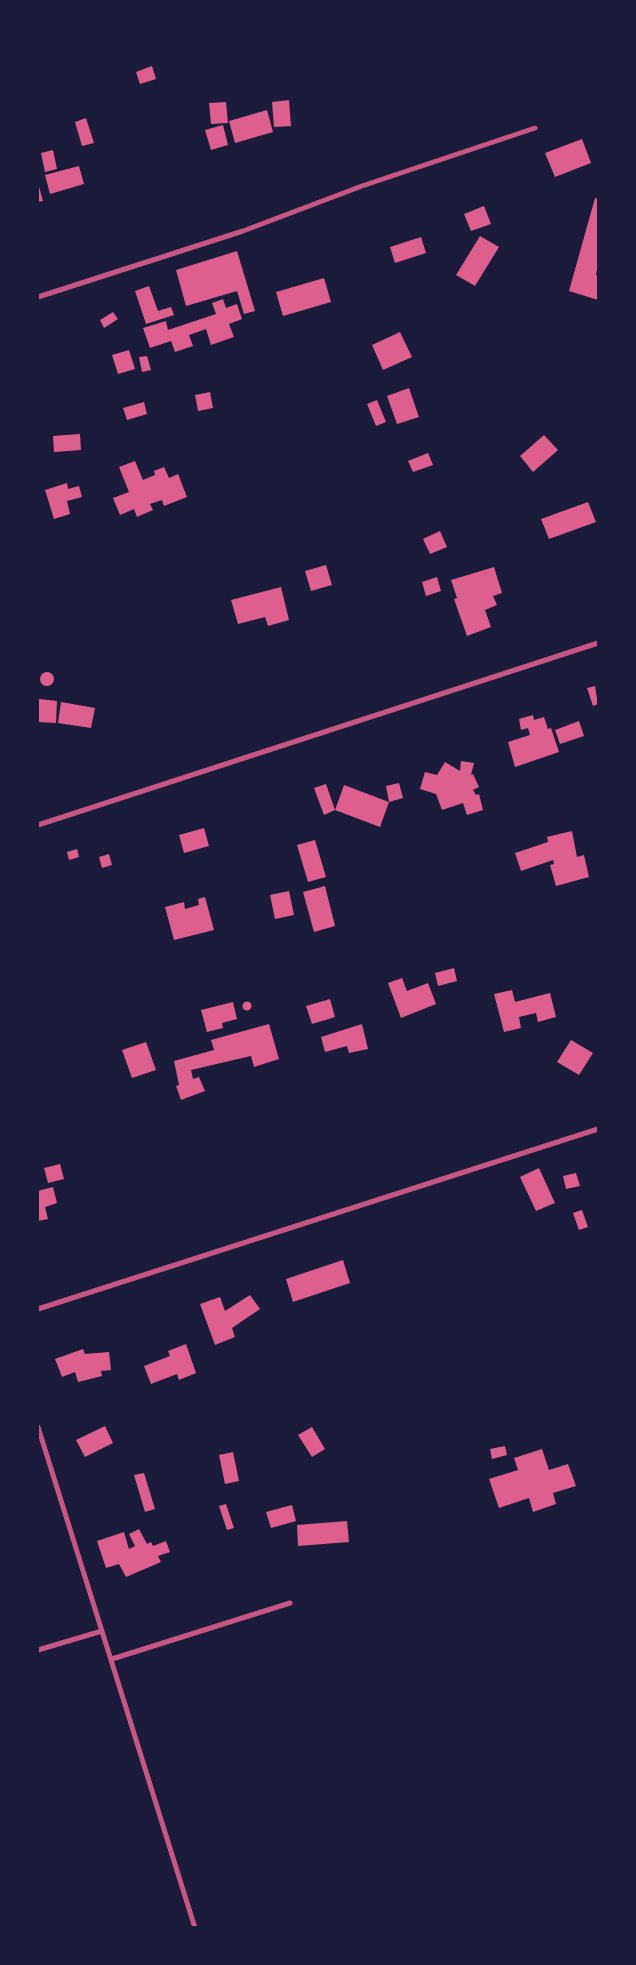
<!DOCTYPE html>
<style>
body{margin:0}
#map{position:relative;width:636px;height:1965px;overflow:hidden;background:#1b1b3a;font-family:"Archivo Narrow",sans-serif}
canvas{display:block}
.frame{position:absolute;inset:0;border:39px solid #1b1b3a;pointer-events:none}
</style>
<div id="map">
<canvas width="636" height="1965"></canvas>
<div class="frame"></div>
</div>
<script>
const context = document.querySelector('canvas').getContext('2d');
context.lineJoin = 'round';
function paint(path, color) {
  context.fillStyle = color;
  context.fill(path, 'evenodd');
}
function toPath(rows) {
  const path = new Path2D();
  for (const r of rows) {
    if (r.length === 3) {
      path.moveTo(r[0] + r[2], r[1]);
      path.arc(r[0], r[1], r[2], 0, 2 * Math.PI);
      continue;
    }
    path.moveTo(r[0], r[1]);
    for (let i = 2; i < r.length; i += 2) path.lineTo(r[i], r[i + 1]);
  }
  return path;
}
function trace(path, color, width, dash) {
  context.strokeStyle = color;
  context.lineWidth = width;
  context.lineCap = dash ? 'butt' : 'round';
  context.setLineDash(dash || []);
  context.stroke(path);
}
const building = toPath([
 [152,66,156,79,140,84,136,72],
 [289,100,291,126,274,127,272,102],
 [226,102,228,123,211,124,209,103],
 [267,110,273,132,235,143,229,121],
 [86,118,94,143,82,146,75,122],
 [223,125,228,145,211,150,205,130],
 [582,139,591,163,555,177,545,153],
 [53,150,57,169,45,172,41,153],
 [79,166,84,184,50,194,45,175],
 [38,183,43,201,38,202],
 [595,198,598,199,598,264,596,275,598,276,598,300,569,291],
 [484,206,491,224,471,231,464,214],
 [480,236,499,247,475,286,456,275],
 [421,237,426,253,395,263,390,247],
 [237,251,255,311,244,314,237,291,186,306,176,270],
 [324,278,331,302,283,316,276,292],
 [149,286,158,311,171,307,174,315,146,324,135,291],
 [223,299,226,308,237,304,242,319,229,324,234,337,211,345,206,329,189,335,193,346,175,352,171,341,150,348,143,328,166,321,168,330,216,314,212,303],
 [113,312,118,319,104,328,100,320],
 [400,332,412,357,383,370,372,345],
 [129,350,135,369,118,374,112,355],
 [147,356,151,370,142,372,139,357],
 [409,388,419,417,397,424,387,396],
 [210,392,213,408,198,411,195,395],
 [377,400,386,422,376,426,367,404],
 [144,402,147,414,127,420,123,408],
 [80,434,81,450,54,452,53,436],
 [544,435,558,450,533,472,520,456],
 [428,453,433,465,413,472,408,461],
 [135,461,143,480,155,475,154,471,164,467,169,478,178,474,187,497,164,506,162,500,150,504,153,510,137,517,134,509,120,515,113,498,129,492,119,467],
 [67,483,68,489,79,486,82,497,67,501,70,514,54,519,45,490],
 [588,502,596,522,549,539,541,519],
 [440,531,447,547,430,554,423,539],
 [326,565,332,585,311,591,305,571],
 [494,567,502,593,493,596,497,605,485,610,491,627,467,636,454,599,457,598,451,580],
 [437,577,441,591,426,596,422,582],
 [281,587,289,620,268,626,265,617,238,624,231,600],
 [47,679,7],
 [595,686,598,704,593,706,587,688],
 [39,699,57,701,56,723,38,722],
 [61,702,95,708,91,728,58,723],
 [533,715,534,720,544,717,548,729,551,728,559,752,515,767,508,742,530,735,528,728,521,730,519,719],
 [579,721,584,736,560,744,555,730],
 [461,761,474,763,471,775,473,774,479,787,473,790,476,795,479,794,483,810,467,815,463,803,442,810,436,794,420,789,425,772,437,775,445,762,460,771],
 [399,783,403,798,389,802,386,786],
 [326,784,335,810,344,785,389,802,380,827,335,810,324,815,314,788],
 [204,828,209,846,184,853,179,835],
 [572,831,577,857,584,855,589,877,556,886,550,865,554,864,553,860,521,871,515,853,548,842,547,837],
 [315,840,326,877,308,882,297,845],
 [77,849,79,857,69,860,67,852],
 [109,854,112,865,102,868,99,857],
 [325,886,335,926,314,932,303,892],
 [289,891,294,915,275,919,270,895],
 [205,897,214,930,174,940,165,907,184,902,185,909,199,905,198,899],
 [454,968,457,981,438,986,435,973],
 [402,978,407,991,428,983,436,1004,401,1018,388,983],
 [512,990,515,1002,550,993,556,1017,538,1022,536,1013,519,1017,521,1028,504,1032,494,994],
 [330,999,335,1017,312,1024,306,1006],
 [247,1006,4.5],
 [233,1002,237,1019,222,1023,223,1028,207,1032,201,1010],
 [269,1024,279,1059,254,1067,251,1056,191,1070,193,1079,199,1077,205,1091,181,1100,176,1086,179,1085,174,1061,214,1050,211,1040],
 [362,1024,368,1049,349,1053,347,1046,325,1052,321,1037],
 [571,1040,593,1053,579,1075,557,1062],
 [146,1042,156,1070,132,1078,122,1050],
 [60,1164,64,1179,48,1183,44,1168],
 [539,1168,555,1203,536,1211,520,1177],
 [576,1173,580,1186,566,1189,563,1176],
 [53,1187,57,1203,45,1207,48,1219,38,1221,38,1191],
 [582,1210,588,1227,579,1230,573,1213],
 [343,1260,350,1283,293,1302,286,1279],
 [250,1295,260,1309,232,1328,235,1337,215,1345,200,1304,220,1297,225,1311],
 [186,1344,196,1373,179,1380,177,1374,151,1384,144,1366,170,1356,168,1351],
 [83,1349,85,1354,109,1352,111,1370,101,1371,102,1376,78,1382,75,1372,62,1377,55,1359],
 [105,1426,113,1443,85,1457,76,1440],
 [312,1427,325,1449,312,1457,298,1435],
 [505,1446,507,1455,492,1459,490,1449],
 [542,1449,549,1470,568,1464,576,1486,553,1493,556,1504,533,1512,529,1498,499,1508,489,1479,518,1470,514,1458],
 [233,1452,239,1481,225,1484,219,1455],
 [144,1473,155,1509,145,1512,134,1475],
 [226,1504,234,1528,227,1530,219,1506],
 [292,1505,296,1521,271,1528,266,1512],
 [347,1521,349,1542,298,1546,297,1525],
 [139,1529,147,1544,151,1542,153,1546,166,1541,170,1552,158,1556,161,1562,126,1577,119,1564,106,1568,97,1541,124,1532,129,1549,135,1546,129,1534]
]);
const minor = toPath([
 [38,297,243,231,362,186,535,128],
 [38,825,598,643],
 [38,1309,598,1129],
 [38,1427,195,1928],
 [38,1650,102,1631],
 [112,1659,290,1603]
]);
paint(building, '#dd5f8e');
trace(minor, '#c65784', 5);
</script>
